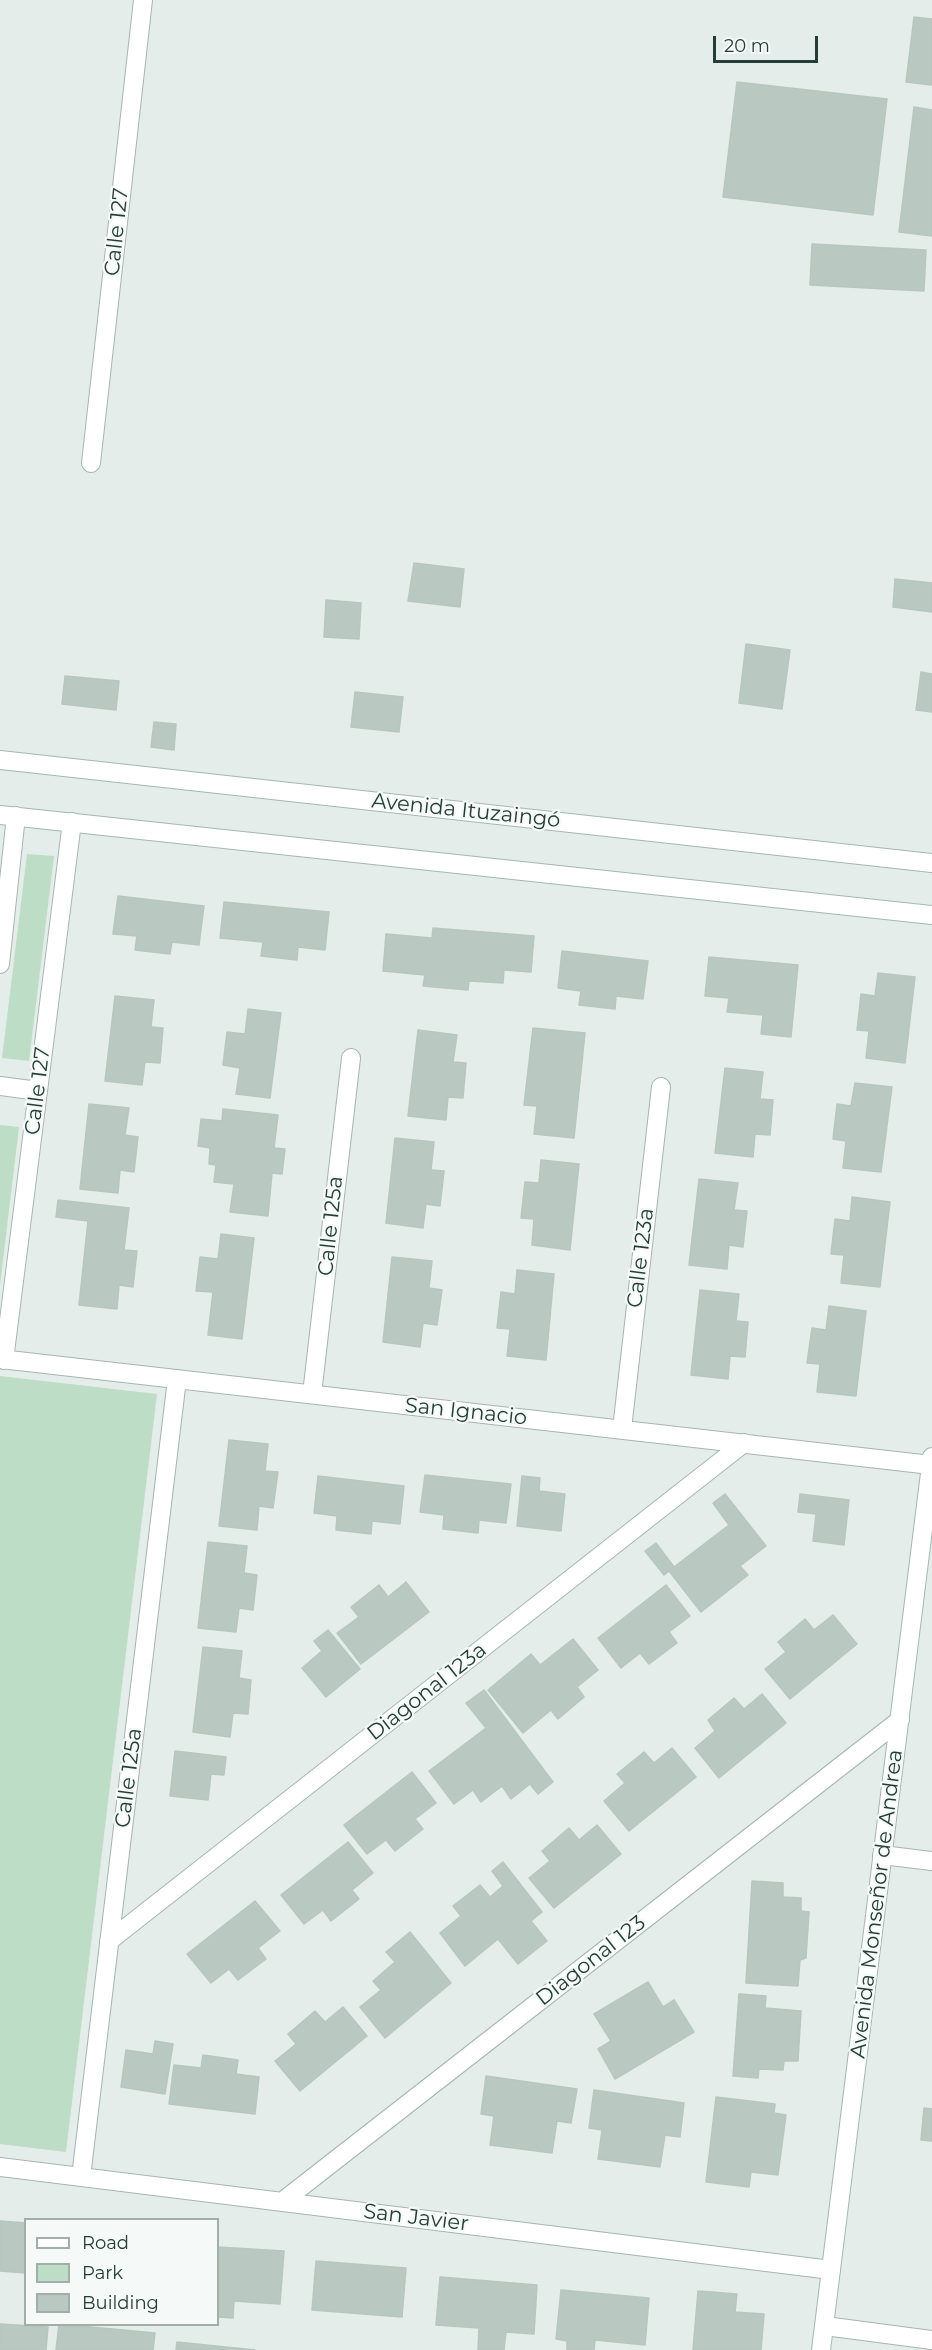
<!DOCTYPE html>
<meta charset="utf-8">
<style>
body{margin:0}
#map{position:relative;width:932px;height:2350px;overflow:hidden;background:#e4ede9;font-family:Montserrat,sans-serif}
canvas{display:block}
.legend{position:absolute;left:24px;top:2218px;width:195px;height:108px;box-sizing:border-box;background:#f5f9f7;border:2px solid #a1aeaa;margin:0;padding:8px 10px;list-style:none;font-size:18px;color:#243e37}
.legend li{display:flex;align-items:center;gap:12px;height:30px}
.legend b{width:30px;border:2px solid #a1aeaa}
.scale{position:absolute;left:713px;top:36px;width:105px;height:27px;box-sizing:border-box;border:3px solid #243e37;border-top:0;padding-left:8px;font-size:18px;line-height:21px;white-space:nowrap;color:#243e37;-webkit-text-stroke:4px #f5f9f7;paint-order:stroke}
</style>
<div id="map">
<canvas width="932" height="2350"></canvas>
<ul class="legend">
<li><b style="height:8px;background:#fff"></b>Road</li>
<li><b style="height:16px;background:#beddc7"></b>Park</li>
<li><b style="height:16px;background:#bac8c2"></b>Building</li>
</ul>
<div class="scale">20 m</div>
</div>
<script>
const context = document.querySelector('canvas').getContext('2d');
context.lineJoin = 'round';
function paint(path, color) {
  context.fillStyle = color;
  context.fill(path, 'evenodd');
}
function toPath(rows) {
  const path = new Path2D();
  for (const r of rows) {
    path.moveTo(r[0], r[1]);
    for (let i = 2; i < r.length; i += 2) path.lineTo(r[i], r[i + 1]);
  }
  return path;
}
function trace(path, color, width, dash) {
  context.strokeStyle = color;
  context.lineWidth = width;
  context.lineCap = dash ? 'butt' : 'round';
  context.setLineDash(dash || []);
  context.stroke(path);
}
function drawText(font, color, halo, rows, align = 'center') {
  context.font = font + ' Montserrat,sans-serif';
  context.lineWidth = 4.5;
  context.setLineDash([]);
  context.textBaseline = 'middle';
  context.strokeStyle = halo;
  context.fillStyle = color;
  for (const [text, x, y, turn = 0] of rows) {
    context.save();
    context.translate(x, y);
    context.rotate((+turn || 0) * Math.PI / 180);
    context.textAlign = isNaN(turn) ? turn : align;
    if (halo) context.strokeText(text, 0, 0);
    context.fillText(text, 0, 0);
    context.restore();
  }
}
const green = toPath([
 [27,854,54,856,29,1061,2,1058],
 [0,1125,19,1127,0,1286],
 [0,1376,157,1394,66,2152,0,2144]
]);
const building = toPath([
 [914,17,932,19,932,85,906,82,914,17],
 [737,82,887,99,873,215,723,197,737,82],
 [914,107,932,110,932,236,899,232,914,107],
 [812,244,926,250,924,291,810,285,812,244],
 [414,563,464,569,460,607,408,601,414,563],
 [895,579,932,583,932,612,893,607,895,579],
 [326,600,361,603,359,639,324,637,326,600],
 [746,644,790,650,782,709,739,703,746,644],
 [921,672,932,674,932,712,916,710,921,672],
 [65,676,119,681,116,710,62,704,65,676],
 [355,692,403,697,399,732,351,727,355,692],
 [154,722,176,724,174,750,151,747,154,722],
 [118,896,204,906,199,945,172,942,170,954,135,950,137,936,113,934,118,896],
 [224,902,329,912,325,950,298,947,297,960,261,956,263,942,220,938,224,902],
 [433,928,534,936,531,972,504,970,503,983,469,981,468,990,423,986,425,975,383,971,386,934,432,938,433,928],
 [562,951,648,961,643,999,616,996,615,1009,579,1005,581,991,558,988,562,951],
 [709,957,798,965,791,1037,761,1034,763,1015,727,1012,729,998,705,996,709,957],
 [878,973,915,977,905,1063,866,1058,869,1031,857,1030,861,994,875,996,878,973],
 [115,996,154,1000,151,1027,163,1028,160,1063,145,1062,142,1085,105,1081,115,996],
 [248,1009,281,1013,270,1098,236,1094,240,1068,223,1065,227,1032,245,1034,248,1009],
 [533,1028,585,1033,574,1138,534,1134,537,1106,524,1105,533,1028],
 [418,1030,457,1035,453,1062,466,1063,463,1098,448,1097,446,1120,408,1116,418,1030],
 [725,1068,763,1072,760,1099,773,1100,770,1135,755,1134,753,1157,715,1153,725,1068],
 [855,1083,892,1087,881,1172,843,1168,846,1141,833,1139,837,1104,851,1106,855,1083],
 [89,1104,129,1108,125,1135,138,1137,134,1172,120,1170,118,1193,80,1189,89,1104],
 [223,1109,278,1115,274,1148,285,1149,282,1174,272,1173,268,1216,230,1212,234,1184,214,1182,216,1165,209,1164,210,1148,198,1146,201,1119,222,1121,223,1109],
 [395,1138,434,1142,431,1170,444,1171,440,1206,426,1204,423,1228,386,1223,395,1138],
 [541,1160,579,1164,570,1250,532,1245,534,1219,521,1218,525,1182,539,1183,541,1160],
 [699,1179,738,1183,734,1210,747,1211,743,1247,729,1245,727,1269,689,1265,699,1179],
 [852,1197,890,1202,880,1287,841,1283,844,1255,831,1254,835,1219,850,1221,852,1197],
 [58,1200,129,1208,124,1250,137,1251,133,1287,119,1285,117,1309,79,1305,88,1221,56,1217,58,1200],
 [221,1234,254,1238,242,1339,208,1335,213,1292,196,1291,200,1257,218,1259,221,1234],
 [392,1257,432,1261,429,1288,442,1290,437,1325,423,1323,420,1347,383,1342,392,1257],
 [517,1270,554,1274,546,1360,507,1356,510,1329,497,1328,501,1292,515,1294,517,1270],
 [700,1290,739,1294,736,1321,748,1322,745,1357,730,1356,728,1379,691,1375,700,1290],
 [829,1306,866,1311,856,1396,817,1392,820,1364,807,1363,812,1328,826,1330,829,1306],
 [229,1440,268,1444,265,1471,278,1472,273,1508,259,1506,257,1530,219,1526,229,1440],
 [425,1475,511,1484,506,1523,479,1520,478,1533,443,1529,444,1515,420,1512,425,1475],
 [318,1476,404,1486,400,1524,372,1521,371,1534,336,1530,337,1516,314,1513,318,1476],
 [522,1476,540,1478,539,1491,565,1494,561,1531,517,1526,522,1476],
 [725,1494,766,1546,740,1566,748,1575,701,1612,669,1571,664,1575,645,1551,656,1543,674,1567,729,1525,713,1503,725,1494],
 [800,1494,849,1500,844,1545,813,1541,816,1514,798,1512,800,1494],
 [208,1542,247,1546,244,1573,257,1575,253,1610,239,1608,236,1632,198,1628,208,1542],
 [406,1582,429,1612,361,1664,337,1633,359,1617,351,1607,379,1585,388,1597,406,1582],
 [666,1585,690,1616,669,1632,677,1643,649,1664,640,1653,621,1668,598,1638,666,1585],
 [833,1615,857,1644,790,1699,765,1669,786,1652,778,1642,805,1619,814,1630,833,1615],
 [328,1630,360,1669,326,1697,302,1668,322,1651,314,1641,328,1630],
 [573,1639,598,1670,577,1687,584,1697,558,1719,551,1710,523,1733,488,1690,531,1654,540,1665,573,1639],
 [203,1647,242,1651,239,1678,251,1680,248,1714,233,1713,230,1737,193,1732,203,1647],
 [484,1690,553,1782,538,1794,530,1784,511,1799,502,1786,481,1802,473,1790,454,1804,429,1771,486,1728,466,1703,484,1690],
 [762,1694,786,1723,719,1778,695,1748,715,1731,708,1720,734,1698,744,1709,762,1694],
 [672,1748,696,1777,629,1831,604,1801,625,1783,617,1774,644,1752,654,1763,672,1748],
 [175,1751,226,1757,224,1775,211,1774,208,1800,170,1796,175,1751],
 [412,1772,436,1803,415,1819,423,1829,395,1851,386,1840,367,1854,344,1825,412,1772],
 [597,1825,621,1854,554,1908,529,1878,550,1861,542,1851,569,1828,579,1840,597,1825],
 [348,1842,373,1873,352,1890,359,1899,331,1921,323,1910,304,1924,281,1895,348,1842],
 [503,1862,542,1912,531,1921,547,1941,518,1964,498,1939,465,1966,440,1933,461,1916,453,1906,480,1885,490,1897,503,1886,492,1871,503,1862],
 [752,1881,783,1883,783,1897,801,1898,801,1911,809,1912,806,1958,800,1960,798,1986,746,1983,752,1881],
 [255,1901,280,1931,258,1948,266,1959,238,1980,229,1969,211,1983,187,1954,255,1901],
 [410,1932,451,1983,385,2038,360,2007,381,1990,373,1981,395,1962,386,1952,410,1932],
 [648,1982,663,2007,674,2000,694,2032,615,2079,598,2049,611,2041,594,2014,648,1982],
 [739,1994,766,1996,765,2008,801,2011,798,2061,784,2061,783,2070,759,2069,758,2078,733,2076,739,1994],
 [343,2007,367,2036,300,2091,275,2061,296,2044,288,2034,315,2011,325,2022,343,2007],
 [155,2041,173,2044,165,2094,121,2087,126,2050,153,2054,155,2041],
 [203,2055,238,2060,236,2074,259,2077,255,2114,169,2104,174,2065,201,2068,203,2055],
 [486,2076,577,2089,571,2123,557,2121,552,2153,490,2145,494,2116,481,2114,486,2076],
 [594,2090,684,2103,680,2137,665,2135,660,2167,598,2159,602,2130,589,2128,594,2090],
 [716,2097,775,2104,774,2113,786,2115,778,2175,751,2172,749,2187,706,2182,716,2097],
 [924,2108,932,2109,932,2141,921,2140,924,2108],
 [0,2221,26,2223,26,2273,0,2271,0,2221],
 [218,2247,284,2251,280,2304,234,2301,233,2318,218,2317,218,2247],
 [316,2261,406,2268,402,2317,312,2310,316,2261],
 [440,2277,537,2285,534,2334,506,2332,504,2350,478,2350,479,2328,436,2325,440,2277],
 [561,2290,649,2298,645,2345,595,2340,594,2350,567,2350,567,2341,556,2339,561,2290],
 [698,2291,737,2294,735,2312,764,2314,761,2350,693,2350,698,2291],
 [0,2324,48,2327,46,2350,0,2350,0,2324],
 [59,2324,155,2333,153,2350,56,2350,59,2324],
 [177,2342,255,2350,176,2350,177,2342]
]);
const street = toPath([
 [91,463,143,0],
 [0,964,16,816],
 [0,1086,38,1091],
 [0,1359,931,1465],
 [4,1360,72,822],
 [312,1394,351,1058],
 [622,1429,661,1087],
 [882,1855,932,1861],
 [109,1941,744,1443],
 [0,2167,831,2270],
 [81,2177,177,1379],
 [283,2201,900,1720],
 [825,2326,932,2340]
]);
const secondary = toPath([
 [0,760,932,863],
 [0,815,932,915],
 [821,2350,932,1457]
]);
const streetNames = [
 ["Calle 127",117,232,-84],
 ["Avenida Ituzaingó",466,811,6],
 ["Calle 127",38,1091,-83],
 ["Calle 125a",331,1226,-84],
 ["Calle 123a",641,1258,-83],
 ["San Ignacio",466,1412,6],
 ["Diagonal 123a",427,1692,-38],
 ["Calle 125a",129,1778,-83],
 ["Avenida Monseñor de Andrea",877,1904,-83],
 ["Diagonal 123",591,1961,-38],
 ["San Javier",416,2218,7]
];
paint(green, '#beddc7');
paint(building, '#bac8c2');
trace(building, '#b7c6c0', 1.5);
trace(street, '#a7b5b0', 20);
trace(secondary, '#a3b8b1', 20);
trace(street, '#fff', 18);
trace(secondary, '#fff', 18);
drawText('21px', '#243e37', '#f5f9f7', streetNames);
</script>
